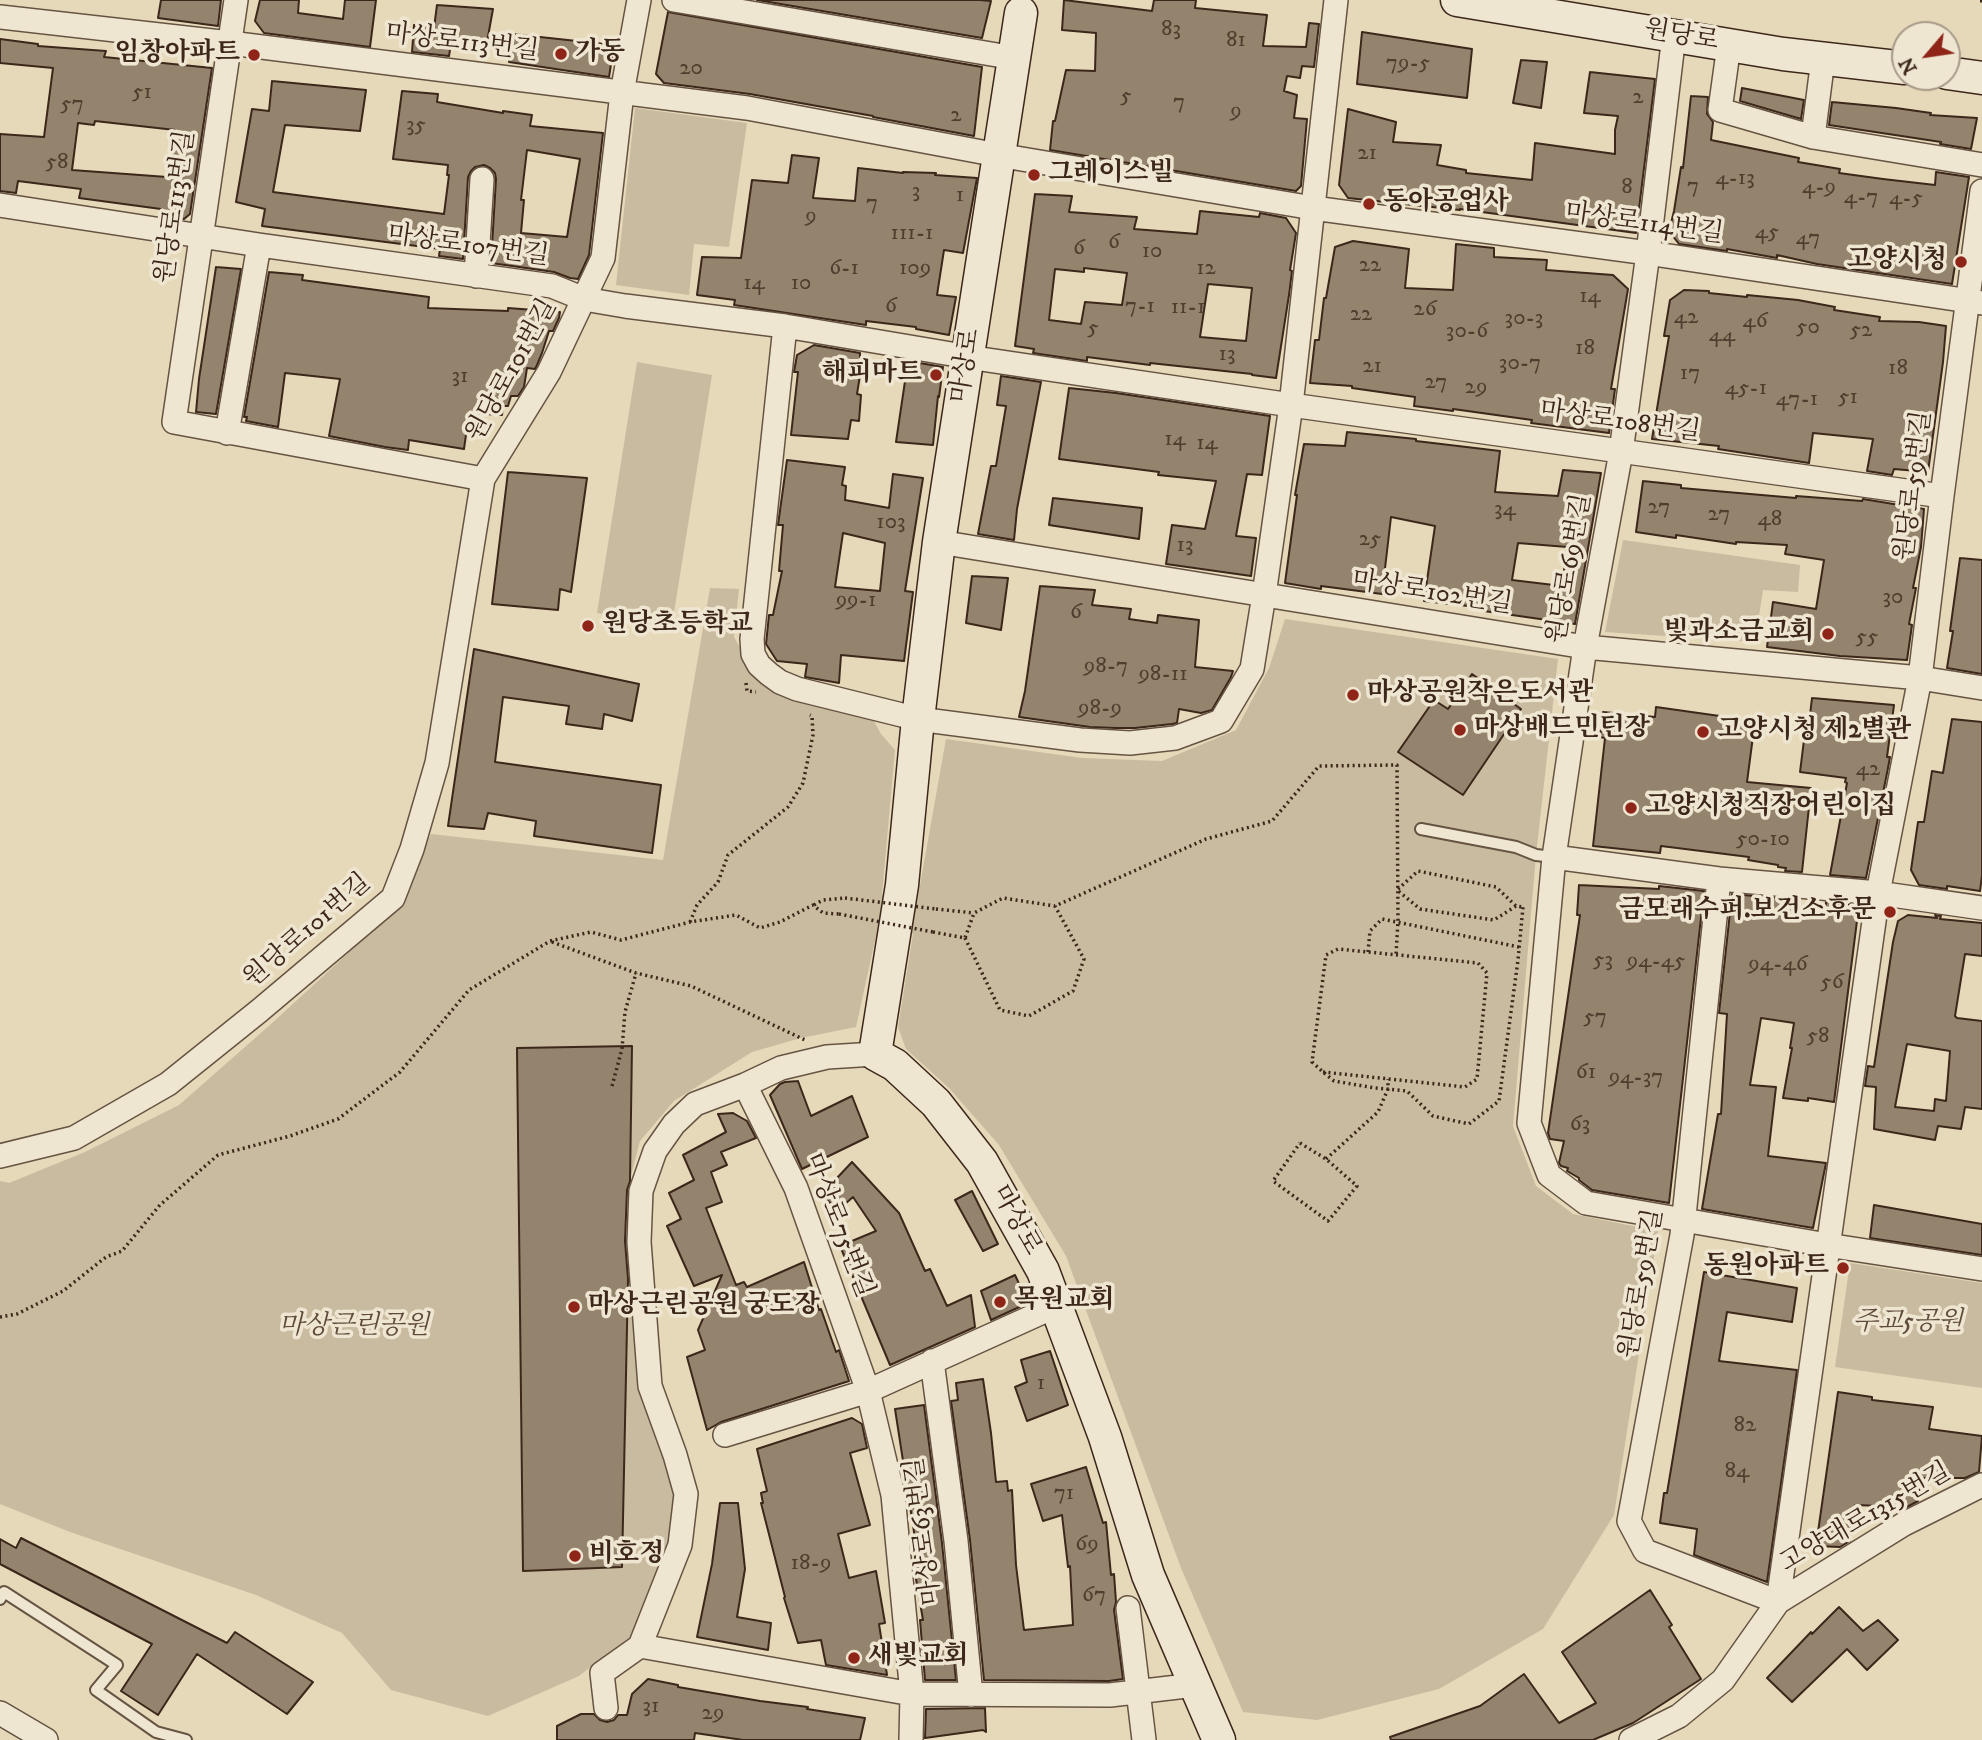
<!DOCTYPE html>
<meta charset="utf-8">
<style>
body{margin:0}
#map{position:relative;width:1982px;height:1740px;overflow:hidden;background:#e6d9ba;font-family:"IM FELL DW Pica",serif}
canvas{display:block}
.north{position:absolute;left:1891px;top:21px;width:70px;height:70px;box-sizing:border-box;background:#efe6d2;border:2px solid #a79a88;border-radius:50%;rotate:241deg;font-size:19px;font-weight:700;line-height:28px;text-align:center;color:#3c271a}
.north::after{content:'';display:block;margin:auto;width:24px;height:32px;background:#8f2418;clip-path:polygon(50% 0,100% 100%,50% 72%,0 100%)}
</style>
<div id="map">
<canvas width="1982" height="1740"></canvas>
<div class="north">N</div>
</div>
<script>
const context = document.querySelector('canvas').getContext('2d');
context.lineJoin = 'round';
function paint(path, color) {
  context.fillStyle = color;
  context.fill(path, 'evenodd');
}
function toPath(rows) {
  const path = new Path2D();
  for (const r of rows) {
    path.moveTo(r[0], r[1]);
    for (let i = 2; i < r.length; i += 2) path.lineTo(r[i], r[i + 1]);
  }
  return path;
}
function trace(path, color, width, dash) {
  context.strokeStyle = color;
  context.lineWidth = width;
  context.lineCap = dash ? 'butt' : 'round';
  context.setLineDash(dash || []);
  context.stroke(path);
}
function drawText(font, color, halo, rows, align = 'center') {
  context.font = font + ' "IM FELL DW Pica","Noto Serif KR",serif';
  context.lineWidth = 7;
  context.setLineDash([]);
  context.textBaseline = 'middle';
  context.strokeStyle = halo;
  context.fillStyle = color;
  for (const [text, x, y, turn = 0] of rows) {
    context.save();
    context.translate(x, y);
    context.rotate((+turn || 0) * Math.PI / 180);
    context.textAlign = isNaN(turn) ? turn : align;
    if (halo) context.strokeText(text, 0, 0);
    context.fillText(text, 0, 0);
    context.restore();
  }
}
const green = toPath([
 [635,108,747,123,729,247,694,244,689,295,616,285],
 [637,362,712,375,672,625,597,613],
 [1623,540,1800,565,1798,592,1763,590,1755,642,1605,632],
 [710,588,739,589,734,637,748,661,871,716,881,734,895,750,882,895,917,902,946,739,1082,758,1162,761,1236,730,1269,668,1285,619,1558,659,1536,855,1513,1126,1536,1186,1573,1214,1658,1231,1614,1515,1543,1629,1439,1689,1317,1720,1243,1712,1181,1568,1066,1256,999,1145,949,1088,906,1049,898,1027,913,934,878,927,856,1027,801,1038,752,1052,674,1101,640,1141,628,1187,629,1242,663,1452,674,1494,671,1532,657,1578,630,1637,579,1676,488,1716,391,1690,342,1633,256,1595,70,1532,0,1504,0,1181,9,1183,85,1152,179,1105,270,1025,397,908,431,834,663,860],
 [1850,1263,1982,1283,1982,1388,1835,1367]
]);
const building = toPath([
 [161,0,221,0,218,26,158,18,161,0],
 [260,0,299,0,298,13,343,19,345,0,376,0,370,47,264,33,255,21,260,0],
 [757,0,980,0,991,1,982,38,757,0],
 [1064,0,1152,11,1154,0,1196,0,1195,8,1267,15,1263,46,1306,47,1309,23,1319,24,1314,67,1302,66,1300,78,1287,76,1284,91,1297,95,1294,118,1307,119,1301,186,1296,191,1050,150,1053,121,1055,121,1066,70,1095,71,1096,33,1062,30,1064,0],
 [437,5,493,9,487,42,452,37,449,56,412,52,414,25,434,28,437,5],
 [668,12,982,67,974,136,873,117,873,116,750,94,664,83,656,74,668,12],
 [1362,32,1472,49,1467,98,1357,84,1362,32],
 [512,34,614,45,609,77,509,62,512,34],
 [0,39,38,44,38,46,106,51,104,57,212,68,190,214,184,219,160,216,161,209,79,198,81,189,18,181,16,193,0,191,0,134,44,137,53,68,0,63,0,39],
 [95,121,175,130,167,177,72,170,78,123,94,125,95,121],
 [1521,60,1547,62,1541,108,1513,103,1521,60],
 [1590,72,1655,79,1636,233,1460,209,1460,210,1348,198,1339,185,1348,109,1396,122,1393,142,1441,145,1437,165,1466,170,1466,173,1532,180,1535,143,1615,154,1615,130,1618,116,1584,113,1590,72],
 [272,81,366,90,360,131,285,125,273,192,444,214,449,175,447,175,448,165,393,159,402,91,438,94,437,102,503,113,503,111,532,115,530,126,603,133,589,255,578,279,570,278,554,272,491,263,496,179,495,173,490,168,484,165,475,167,471,171,468,177,463,259,439,256,440,249,262,226,265,209,236,202,252,109,269,111,272,81],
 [527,150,580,159,567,237,521,233,524,200,521,200,527,150],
 [1742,88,1804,100,1801,119,1740,101,1742,88],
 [1691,96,1708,97,1707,114,1713,122,1711,140,1799,158,1798,162,1840,169,1839,173,1883,179,1935,185,1936,172,1969,177,1952,284,1817,264,1777,255,1777,258,1727,249,1727,251,1679,244,1669,231,1674,211,1681,167,1683,168,1691,96],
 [1832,102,1896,108,1931,113,1930,115,1977,118,1971,149,1940,144,1941,142,1829,125,1832,102],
 [792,155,819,158,813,198,855,201,858,168,903,173,903,172,936,173,935,175,977,178,963,253,944,250,937,295,956,297,949,335,916,329,916,327,866,321,866,325,734,305,735,300,697,295,702,257,741,258,752,180,788,183,792,155],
 [1035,194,1072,196,1069,212,1137,217,1134,229,1197,234,1200,211,1259,217,1260,213,1286,218,1296,233,1290,270,1292,271,1289,295,1276,378,1252,375,1252,374,1150,363,1150,365,1087,357,1087,361,1033,353,1034,349,1015,346,1035,194],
 [1084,268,1127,273,1122,305,1085,302,1081,324,1049,320,1055,269,1084,272,1084,268],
 [1208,284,1252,288,1246,341,1200,337,1208,284],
 [1353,241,1409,249,1405,288,1453,290,1456,244,1494,248,1494,257,1547,260,1546,270,1613,275,1628,289,1611,389,1615,389,1609,433,1531,423,1532,420,1453,409,1453,411,1414,406,1415,397,1352,388,1352,386,1310,383,1315,340,1319,340,1324,298,1326,298,1335,247,1353,241],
 [216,267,241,269,216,414,196,412,199,379,216,267],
 [269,272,303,275,302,280,429,297,428,308,508,311,508,308,560,312,559,318,553,331,549,331,542,353,537,365,535,369,527,368,524,387,518,396,511,396,508,406,503,406,502,415,469,413,464,449,409,440,408,450,385,447,329,436,340,379,285,373,278,427,246,421,247,417,244,417,269,272],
 [1684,290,1709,291,1709,293,1747,297,1747,295,1798,300,1835,307,1834,310,1880,317,1879,321,1919,322,1946,326,1943,362,1928,472,1894,469,1892,475,1867,471,1873,439,1813,433,1809,463,1718,449,1719,446,1652,439,1669,336,1664,336,1670,300,1684,290],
 [814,345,860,353,860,357,863,357,857,394,861,395,859,421,851,420,848,439,791,435,798,372,794,372,797,355,814,345],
 [908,361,943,367,939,397,938,396,933,445,896,442,908,361],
 [1001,376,1041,382,1017,509,1014,540,978,534,991,466,996,466,1006,406,997,405,1001,376],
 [1069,388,1116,393,1270,416,1262,475,1247,474,1236,536,1256,538,1251,576,1166,564,1172,525,1205,529,1216,481,1158,475,1159,472,1059,459,1069,388],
 [1347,432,1416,439,1416,441,1500,451,1495,492,1558,496,1563,470,1601,473,1575,624,1477,610,1477,607,1424,601,1435,526,1391,517,1382,594,1321,586,1321,589,1285,583,1297,495,1295,495,1304,444,1345,446,1347,432],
 [1518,543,1567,547,1562,586,1512,580,1518,543],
 [787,460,845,467,842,485,846,486,845,500,889,508,893,474,923,478,905,591,913,592,904,661,841,655,839,683,805,677,807,664,777,661,766,644,769,615,773,615,782,571,779,571,783,525,778,525,787,460],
 [843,533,885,543,880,591,835,587,843,533],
 [508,472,587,478,571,592,560,589,558,610,492,604,508,472],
 [1643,481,1681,485,1681,488,1796,498,1796,496,1862,501,1863,499,1924,509,1921,547,1913,588,1916,588,1909,624,1912,625,1907,660,1840,656,1767,647,1773,602,1816,609,1824,560,1785,554,1787,545,1736,542,1736,544,1676,535,1676,538,1636,532,1643,481],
 [1053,498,1142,508,1139,539,1049,525,1053,498],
 [1960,558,1982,560,1982,674,1947,668,1953,631,1950,631,1960,558],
 [972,576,1008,578,1001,630,966,623,972,576],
 [1040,586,1095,590,1092,605,1131,609,1129,619,1157,623,1158,615,1199,620,1195,667,1233,671,1231,677,1212,710,1201,713,1179,709,1177,723,1172,724,1135,728,1116,728,1090,727,1019,717,1025,691,1040,586],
 [474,649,639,684,632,721,604,714,602,729,566,724,569,706,503,697,495,762,661,785,652,853,534,836,536,821,488,813,484,829,448,826,474,649],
 [1472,674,1521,709,1463,795,1398,752,1434,700,1448,709,1472,674],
 [1812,698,1894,705,1887,757,1890,757,1888,768,1866,878,1830,875,1847,783,1845,782,1846,778,1800,772,1804,740,1807,740,1812,698],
 [1656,707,1755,721,1747,782,1811,788,1802,872,1785,871,1786,868,1778,867,1778,865,1748,860,1749,857,1661,846,1660,853,1593,846,1605,738,1600,737,1603,712,1655,717,1656,707],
 [1952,719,1982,722,1982,876,1980,891,1947,886,1947,889,1919,885,1911,870,1918,822,1924,822,1932,771,1943,773,1952,719],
 [1579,885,1659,889,1659,886,1704,891,1669,1203,1592,1190,1579,1180,1579,1178,1567,1171,1568,1168,1561,1166,1559,1163,1564,1141,1550,1139,1548,1133,1580,915,1577,915,1579,885],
 [1732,894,1799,900,1798,907,1825,910,1826,902,1859,905,1834,1102,1808,1098,1808,1101,1783,1098,1792,1048,1790,1048,1794,1023,1761,1018,1750,1085,1776,1087,1768,1156,1826,1163,1813,1228,1702,1209,1718,1114,1721,1114,1727,1014,1719,1013,1732,894],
 [1908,915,1937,918,1935,915,1941,916,1940,919,1982,923,1982,956,1965,954,1955,1016,1957,1018,1982,1021,1982,1109,1965,1107,1961,1129,1938,1126,1935,1140,1874,1129,1876,1087,1865,1086,1868,1066,1874,1067,1893,942,1898,921,1908,915],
 [1907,1044,1950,1051,1946,1101,1935,1099,1934,1111,1895,1107,1907,1044],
 [632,1046,630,1181,627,1190,625,1241,628,1279,622,1567,523,1571,517,1048,632,1046],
 [798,1081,811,1116,852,1096,868,1137,802,1169,770,1095,780,1084,785,1082,798,1081],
 [733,1113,747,1121,756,1138,721,1152,727,1165,711,1172,722,1202,706,1208,736,1285,744,1282,747,1287,804,1262,819,1310,821,1309,836,1352,839,1350,849,1381,721,1422,707,1430,687,1357,705,1350,698,1330,722,1275,694,1286,667,1226,681,1219,669,1193,694,1180,683,1155,726,1132,718,1114,733,1113],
 [852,1162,899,1213,925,1271,930,1269,947,1306,971,1295,975,1327,890,1365,840,1246,876,1231,853,1197,837,1211,822,1194,852,1162],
 [972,1191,998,1244,983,1251,955,1200,972,1191],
 [1874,1205,1982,1224,1982,1255,1870,1238,1874,1205],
 [1704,1272,1797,1288,1792,1322,1727,1312,1719,1361,1797,1370,1767,1582,1694,1555,1697,1529,1660,1523,1664,1493,1667,1493,1704,1272],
 [1015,1275,1028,1303,991,1320,981,1291,1015,1275],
 [1050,1351,1068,1405,1027,1421,1015,1387,1027,1382,1021,1360,1050,1351],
 [983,1379,991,1433,996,1482,1007,1481,1008,1491,1012,1490,1016,1565,1024,1630,1073,1625,1070,1566,1068,1567,1062,1515,1043,1521,1031,1484,1086,1467,1103,1523,1106,1522,1111,1575,1114,1574,1116,1602,1114,1610,1123,1679,1109,1681,984,1680,970,1540,951,1401,958,1400,956,1383,983,1379],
 [1838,1392,1872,1397,1872,1400,1933,1407,1929,1429,1982,1436,1979,1472,1965,1478,1921,1478,1918,1501,1907,1507,1855,1505,1850,1541,1840,1547,1816,1546,1838,1392],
 [924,1405,942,1543,956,1680,925,1680,920,1620,923,1620,916,1579,914,1532,895,1409,924,1405],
 [852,1418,862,1424,867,1448,850,1453,870,1525,838,1534,849,1578,876,1571,885,1623,879,1624,887,1675,826,1665,821,1640,798,1643,784,1598,785,1597,761,1503,763,1503,761,1493,767,1491,757,1449,852,1418],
 [720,1503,738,1503,745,1569,737,1617,771,1623,768,1650,697,1637,712,1564,720,1503],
 [21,1538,227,1643,235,1632,313,1682,287,1714,197,1654,158,1715,121,1691,152,1644,0,1564,0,1539,16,1548,21,1538],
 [1650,1590,1672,1625,1669,1627,1701,1679,1633,1723,1593,1740,1391,1740,1390,1737,1480,1706,1524,1674,1559,1723,1596,1703,1562,1652,1650,1590],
 [1839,1607,1863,1631,1878,1620,1898,1640,1867,1670,1847,1649,1792,1702,1767,1678,1811,1632,1812,1634,1839,1607],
 [648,1679,678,1685,678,1687,760,1701,808,1707,807,1709,865,1718,860,1740,743,1740,695,1733,694,1740,557,1740,557,1726,581,1714,594,1714,600,1720,607,1722,614,1720,618,1715,627,1715,632,1694,648,1679],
 [985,1708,986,1732,983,1730,925,1738,926,1709,985,1708]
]);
const path = toPath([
 [746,683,747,691,756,692],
 [814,905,823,900,845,898],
 [1516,906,1494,920,1420,909,1397,890,1418,871,1496,887,1516,906,1523,907],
 [936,909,974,913],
 [690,922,697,905,718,882,728,855,788,807,803,783,813,735,812,716,810,715],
 [933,932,965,938,974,913,1003,898,1055,906,1206,839,1272,821,1319,766,1397,765,1398,921,1396,955],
 [965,938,1000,1010,1029,1016,1073,991,1084,959,1055,906],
 [552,942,636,973,691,986,805,1040],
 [1368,952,1370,931,1382,919,1519,947],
 [1323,1072,1465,1087,1477,1079,1487,973,1478,963,1338,949,1326,955,1312,1062,1323,1072,1334,1081,1375,1088,1407,1091,1433,1116,1469,1124,1499,1101,1518,960,1523,907],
 [612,1086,622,1049,625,1012,636,973],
 [1300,1143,1326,1159,1357,1186,1328,1221,1273,1181,1300,1143],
 [1326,1159,1378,1112,1388,1089,1388,1079],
 [0,1317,17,1314,63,1291,106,1257,122,1251,160,1205,218,1155,290,1136,338,1119,400,1072,469,990,550,941,591,932,621,940,690,922,736,915,760,928,780,922,813,905,823,913,839,914]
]);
const lane = toPath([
 [1421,829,1516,847,1536,855,1554,857],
 [0,1599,4,1592,117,1665,96,1690,156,1732,186,1740]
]);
const street = toPath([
 [236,0,174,422,483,479],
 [674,0,997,55],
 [0,17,230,43,747,108,998,155,1313,208,1648,253,1982,303],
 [1674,35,1648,253,1621,452,1585,647,1554,857,1529,1123,1549,1175,1586,1203,1827,1245,1982,1269],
 [1729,45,1720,110,1813,137,1982,165],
 [1813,137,1823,59],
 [0,205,259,245,552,286,584,299,625,306,785,326,981,359,1291,405,1942,496],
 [476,276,482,179],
 [785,326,752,639,753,654,759,665,769,674,780,682,797,689,918,719,1080,740,1130,743,1175,738,1221,721,1252,669,1264,595,1291,405,1336,0],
 [227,433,259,245],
 [939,542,1585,647,1920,678,1982,688],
 [1554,857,1719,879,1878,893,1982,908],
 [1719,879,1682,1235,1629,1521,1645,1551,1778,1602],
 [745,1085,796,1188,868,1391,893,1495,912,1694,911,1740],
 [0,1156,74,1138,168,1084,259,1011,393,898,412,849,437,763,483,479,549,372,603,258,622,93,639,0],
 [932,1361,956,1541,971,1695],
 [725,1435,868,1391,1056,1306],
 [1778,1602,1904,1524,1982,1485],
 [1128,1608,1144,1740],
 [640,1646,912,1694,1110,1695,1195,1685],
 [606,1708,602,1673,640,1646,680,1545,686,1494,675,1455,650,1386,639,1242,641,1191,655,1151,674,1124,695,1104,745,1085,781,1068,827,1057,875,1054],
 [0,1713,46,1740],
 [1631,1740,1679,1716,1723,1680,1778,1602,1878,893,1920,678,1942,496,1982,191]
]);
const secondary = toPath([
 [1457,0,1783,54,1905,68],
 [1021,13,939,542,918,719,902,885,875,1054,895,1065,936,1103,982,1162,1043,1271,1105,1437,1148,1575,1219,1740],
 [1947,73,1982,78]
]);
const rail = toPath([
 [1980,0,1982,0]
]);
const pathBridge = toPath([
 [845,898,936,909],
 [839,914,933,932]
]);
const markers = [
 [561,54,7,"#8f2418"],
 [254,55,7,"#8f2418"],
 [1034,175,7,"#8f2418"],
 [1369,204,7,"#8f2418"],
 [1961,262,7,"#8f2418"],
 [936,375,7,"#8f2418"],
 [588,626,7,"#8f2418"],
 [1828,634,7,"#8f2418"],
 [1353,695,7,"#8f2418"],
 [1460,730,7,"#8f2418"],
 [1703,732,7,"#8f2418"],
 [1631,808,7,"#8f2418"],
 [1890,912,7,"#8f2418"],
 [1843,1268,7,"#8f2418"],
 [1000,1302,7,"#8f2418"],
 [574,1307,7,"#8f2418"],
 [575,1556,7,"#8f2418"],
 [854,1658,7,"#8f2418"]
];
const numberNames = [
 ["83",1171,30],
 ["81",1236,41],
 ["79-5",1408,64],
 ["20",691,69],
 ["51",142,93],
 ["5",1126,97],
 ["2",1638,98],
 ["7",1179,103],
 ["57",72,105],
 ["9",1236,112],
 ["2",956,116],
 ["35",416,126],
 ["21",1367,154],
 ["58",57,163],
 ["4-13",1735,179],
 ["7",1693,187],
 ["8",1627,188],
 ["4-9",1819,188],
 ["3",916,192],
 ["1",960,196],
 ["4-7",1861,198],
 ["4-5",1906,199],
 ["7",872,204],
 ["9",811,217],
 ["45",1767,233],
 ["111-1",912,234],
 ["47",1808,239],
 ["6",1114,243],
 ["6",1079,249],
 ["10",1152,252],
 ["22",1370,266],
 ["6-1",844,269],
 ["109",915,269],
 ["12",1206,269],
 ["14",754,284],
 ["10",801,284],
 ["14",1590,297],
 ["6",891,307],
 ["7-1",1140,307],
 ["11-1",1188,308],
 ["26",1425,310],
 ["22",1361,315],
 ["42",1686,318],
 ["30-3",1524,319],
 ["46",1755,322],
 ["50",1808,328],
 ["5",1093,329],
 ["52",1861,331],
 ["30-6",1467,332],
 ["44",1722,336],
 ["18",1585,349],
 ["13",1227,355],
 ["30-7",1520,364],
 ["21",1372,367],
 ["18",1898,369],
 ["17",1690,374],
 ["31",460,377],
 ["27",1436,383],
 ["29",1476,388],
 ["45-1",1746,389],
 ["51",1848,398],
 ["47-1",1797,400],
 ["14",1175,440],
 ["14",1207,444],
 ["27",1659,508],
 ["34",1505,510],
 ["27",1719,515],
 ["48",1770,520],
 ["103",891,523],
 ["25",1370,540],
 ["13",1185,546],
 ["30",1893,598],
 ["99-1",856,601],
 ["6",1076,613],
 ["55",1867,638],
 ["98-7",1106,667],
 ["98-11",1163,675],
 ["98-9",1100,709],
 ["42",1868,770],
 ["50-10",1763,840],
 ["53",1603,961],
 ["94-45",1656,962],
 ["94-46",1778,965],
 ["56",1832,983],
 ["57",1595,1018],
 ["58",1818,1037],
 ["61",1586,1073],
 ["94-37",1636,1078],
 ["63",1580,1125],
 ["1",1041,1384],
 ["82",1745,1426],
 ["84",1737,1472],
 ["71",1064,1494],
 ["69",1087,1545],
 ["18-9",811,1564],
 ["67",1094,1596],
 ["31",651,1707],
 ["29",713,1714]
];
const streetNames = [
 ["원당로",1681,37,10],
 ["마상로113번길",462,44,7],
 ["원당로113번길",177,207,-82],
 ["마상로114번길",1644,225,8],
 ["마상로107번길",468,247,8],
 ["마상로",967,366,-81],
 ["원당로101번길",513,371,-61],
 ["마상로108번길",1620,423,8],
 ["원당로59번길",1915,486,-83],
 ["원당로69번길",1571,569,-80],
 ["마상로102번길",1432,594,9],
 ["원당로101번길",308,932,-41],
 ["마상로",1015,1221,61],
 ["마상로75번길",837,1226,69],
 ["원당로59번길",1643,1284,-80],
 ["고양대로1315번길",1866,1519,-30],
 ["마상로63번길",925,1531,-97]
];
const poiNames = [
 ["가동",575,54],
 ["임창아파트",240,55,"right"],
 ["그레이스빌",1048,175],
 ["동아공업사",1383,204],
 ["고양시청",1947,262,"right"],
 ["해피마트",922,375,"right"],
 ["원당초등학교",602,626],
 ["빛과소금교회",1814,634,"right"],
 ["마상공원작은도서관",1367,695],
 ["마상배드민턴장",1474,730],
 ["고양시청 제2별관",1717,732],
 ["고양시청직장어린이집",1645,808],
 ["금모래수퍼.보건소후문",1876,912,"right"],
 ["동원아파트",1829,1268,"right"],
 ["목원교회",1014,1302],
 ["마상근린공원 궁도장",588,1307],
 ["비호정",589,1556],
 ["새빛교회",868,1658]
];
const parkNames = [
 ["주교5공원",1908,1324],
 ["마상근린공원",354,1328]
];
paint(green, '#c9bb9f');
paint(building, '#94846d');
trace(building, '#3c271a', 2);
trace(lane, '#665442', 14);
trace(street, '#665442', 26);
trace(secondary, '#3c271a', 35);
trace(path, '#3c271a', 3.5, [2, 3.5]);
trace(lane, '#efe6d2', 10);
trace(street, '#efe6d2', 23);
trace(secondary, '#efe6d2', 32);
trace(rail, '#3c271a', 5, [12, 12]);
trace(pathBridge, '#3c271a', 3.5, [2, 3.5]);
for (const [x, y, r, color] of markers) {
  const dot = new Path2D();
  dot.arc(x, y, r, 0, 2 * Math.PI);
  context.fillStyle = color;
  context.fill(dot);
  trace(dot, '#efe6d2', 2.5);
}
drawText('23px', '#523e2f', null, numberNames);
drawText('26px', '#3c271a', '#efe6d2', streetNames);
drawText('bold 26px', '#3c271a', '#efe6d2', poiNames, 'left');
drawText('italic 26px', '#5f4c3b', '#efe6d2', parkNames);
</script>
